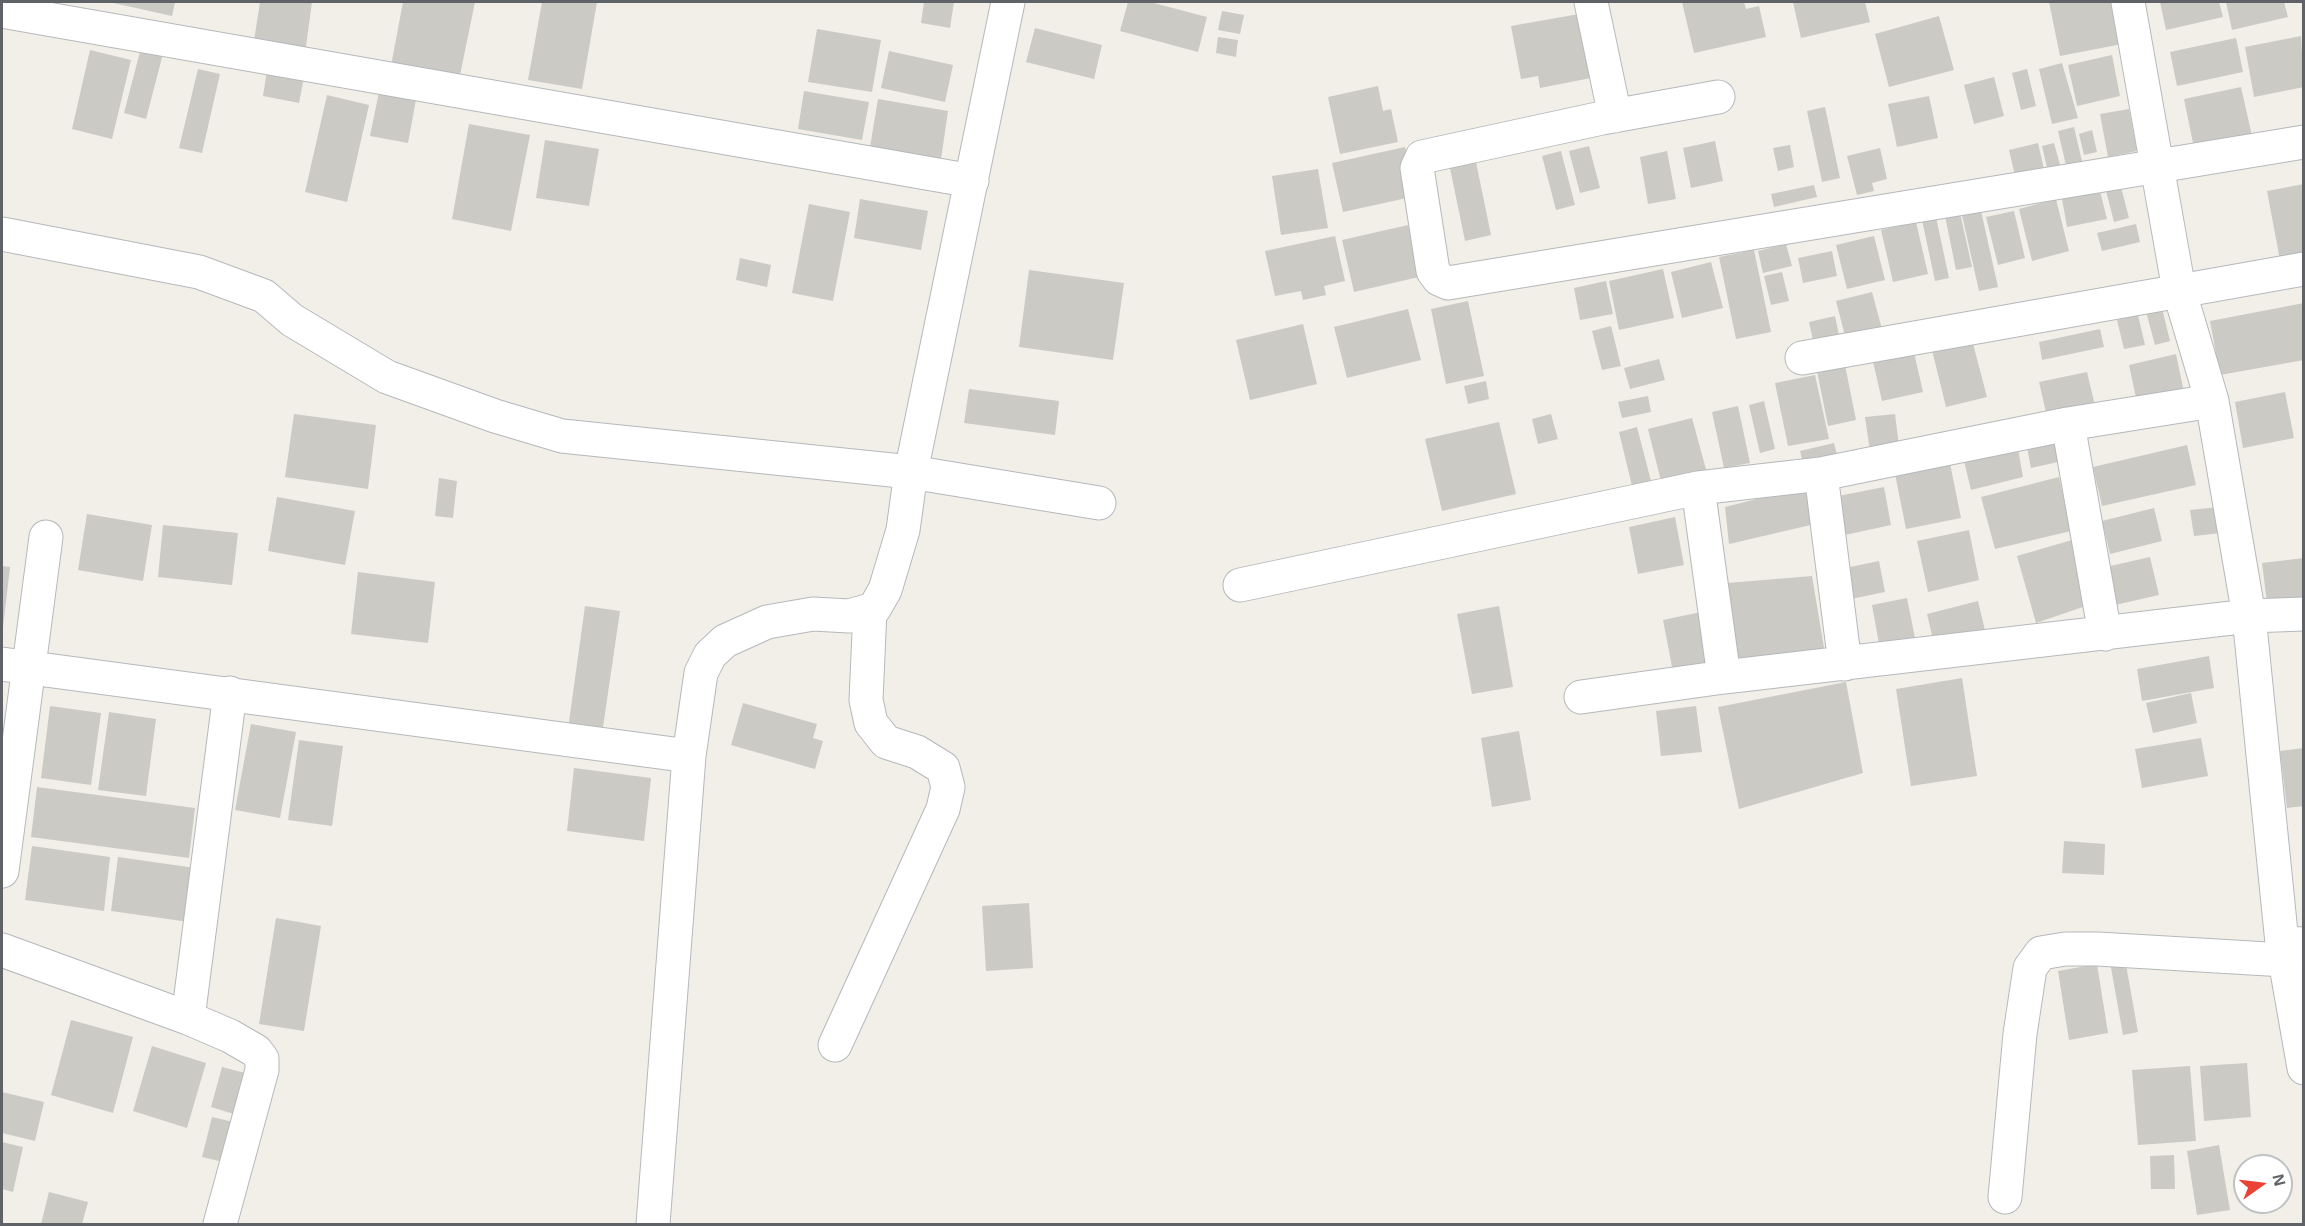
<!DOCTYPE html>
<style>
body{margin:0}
#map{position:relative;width:2305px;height:1226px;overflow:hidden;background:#f1efe8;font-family:Arial,sans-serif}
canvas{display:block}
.frame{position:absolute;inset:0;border:3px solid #5f6368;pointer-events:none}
.north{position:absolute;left:2233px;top:1154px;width:60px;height:60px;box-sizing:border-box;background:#fff;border:2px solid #bfc1c3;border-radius:50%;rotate:76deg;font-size:16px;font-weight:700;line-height:24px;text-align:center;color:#5f6368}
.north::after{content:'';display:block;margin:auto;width:21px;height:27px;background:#ea4335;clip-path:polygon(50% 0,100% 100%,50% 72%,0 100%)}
</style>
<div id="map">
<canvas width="2305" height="1226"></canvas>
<div class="frame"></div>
<div class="north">N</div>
</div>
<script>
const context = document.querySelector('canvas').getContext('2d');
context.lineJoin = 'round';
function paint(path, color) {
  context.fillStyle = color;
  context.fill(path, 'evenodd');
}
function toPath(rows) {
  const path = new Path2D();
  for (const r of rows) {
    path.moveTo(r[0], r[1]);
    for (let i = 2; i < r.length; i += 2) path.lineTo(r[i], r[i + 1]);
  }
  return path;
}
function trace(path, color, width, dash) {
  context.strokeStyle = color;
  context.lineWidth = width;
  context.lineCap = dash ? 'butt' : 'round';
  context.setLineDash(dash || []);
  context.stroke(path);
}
const building = toPath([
 [109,2,175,2,172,16],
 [260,2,312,2,305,54,253,47],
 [403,2,475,2,458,85,390,71],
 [542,2,597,2,582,89,528,80],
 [924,2,954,2,950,28,921,23],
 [1128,2,1150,2,1207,17,1198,52,1120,31],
 [1682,2,1744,2,1746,9,1759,6,1766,37,1694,53],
 [1793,2,1865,2,1870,22,1801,38],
 [2049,2,2113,2,2122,44,2060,56],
 [2160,2,2219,2,2223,17,2166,30],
 [2226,2,2284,2,2288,17,2232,30],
 [1222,11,1244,15,1240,34,1218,30],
 [1579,14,1591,78,1540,88,1538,76,1521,79,1511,26],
 [1939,16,1954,70,1889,87,1875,34],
 [1035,28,1102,45,1094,79,1026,62],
 [817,29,881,40,872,92,808,82],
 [2301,36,2304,87,2254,97,2245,47],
 [1218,37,1238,40,1236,57,1216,53],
 [2236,38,2243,72,2177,86,2170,52],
 [143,40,165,46,146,119,124,113],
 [90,50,131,60,112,139,72,129],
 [889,51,953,65,945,102,881,88],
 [2112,55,2120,96,2077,106,2068,65],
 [2062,63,2078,118,2052,124,2039,69],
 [198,69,220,74,202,153,179,148],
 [2027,69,2036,106,2021,110,2012,73],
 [267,70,304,77,299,103,263,96],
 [1994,77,2004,116,1974,124,1964,85],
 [1378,86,1383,111,1391,109,1398,142,1340,154,1328,97],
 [380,87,417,94,408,143,370,136],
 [2241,87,2252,136,2194,148,2184,99],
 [804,91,869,102,862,140,798,129],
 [327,95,369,105,347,202,305,192],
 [1929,96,1938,138,1897,147,1888,104],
 [878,99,948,111,941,159,870,147],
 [1825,107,1840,178,1822,182,1807,111],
 [2129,109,2137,151,2108,157,2100,114],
 [469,124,530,135,511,231,452,219],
 [2074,127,2084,170,2068,174,2058,131],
 [2092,130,2097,152,2084,155,2079,134],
 [545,140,599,149,589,206,536,198],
 [1715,141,1723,181,1691,188,1683,148],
 [2038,143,2046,178,2017,184,2009,150],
 [2054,143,2062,172,2049,176,2042,146],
 [1790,145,1794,167,1778,171,1773,148],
 [1589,146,1600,188,1580,193,1569,151],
 [1405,147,1416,196,1343,212,1332,163],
 [1880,148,1887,179,1872,183,1874,191,1857,195,1847,156],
 [1561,151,1575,205,1556,210,1542,156],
 [1667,151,1676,199,1648,204,1640,157],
 [1476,162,1491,235,1465,241,1450,168],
 [1318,169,1328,228,1281,235,1272,176],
 [2304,184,2304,256,2280,260,2267,191],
 [1814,185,1817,197,1774,207,1771,194],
 [2121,187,2129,218,2114,222,2106,191],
 [2100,191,2107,219,2067,227,2062,199],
 [860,199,928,211,921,250,854,238],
 [2056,199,2069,251,2032,261,2019,209],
 [809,204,850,212,833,301,792,293],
 [1981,211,1998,287,1979,291,1962,215],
 [2014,211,2025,258,1998,265,1986,217],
 [1960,213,1972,267,1956,270,1945,216],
 [1936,217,1949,278,1935,281,1922,220],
 [1916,222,1928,274,1893,282,1881,230],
 [2136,224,2140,242,2102,251,2097,233],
 [1408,225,1419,277,1354,292,1342,240],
 [1335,236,1345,281,1324,286,1326,295,1303,300,1301,291,1275,296,1265,251],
 [1874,236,1885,280,1847,289,1836,245],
 [1786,244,1792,266,1763,273,1758,251],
 [1754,250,1771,332,1736,339,1719,257],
 [1832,251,1837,276,1803,283,1798,258],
 [740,258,771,265,767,287,736,280],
 [1711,262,1723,308,1682,318,1671,272],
 [1663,269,1674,318,1619,330,1609,281],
 [1029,270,1124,283,1113,360,1019,347],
 [1782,272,1789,301,1771,305,1764,276],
 [1606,281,1613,314,1580,320,1574,288],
 [1872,292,1882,329,1845,336,1836,301],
 [1468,301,1484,376,1446,384,1431,309],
 [2304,303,2304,360,2220,375,2210,321],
 [2161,304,2170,341,2155,345,2145,308],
 [1408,309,1421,360,1347,378,1334,327],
 [2138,315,2145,345,2124,349,2117,320],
 [1835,316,1839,335,1813,340,1809,322],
 [1303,324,1317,384,1250,400,1236,340],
 [1611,326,1621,366,1602,370,1592,331],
 [2100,329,2104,347,2042,360,2039,342],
 [1971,336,1987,397,1946,407,1931,346],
 [1913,348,1923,392,1882,401,1872,357],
 [2176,354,2185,397,2138,407,2129,365],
 [1659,359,1665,380,1630,389,1624,368],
 [1845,365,1856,420,1828,426,1817,371],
 [2087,372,2096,410,2048,421,2039,382],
 [1815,375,1829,439,1788,446,1775,383],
 [1486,381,1489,399,1468,404,1464,386],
 [969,389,1059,401,1055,435,964,423],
 [2285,392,2294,438,2243,448,2235,402],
 [1648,396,1651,412,1622,418,1618,402],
 [1764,401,1775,449,1760,453,1749,405],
 [1738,406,1750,463,1724,468,1712,412],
 [294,414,376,425,368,489,285,477],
 [1551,414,1558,439,1538,444,1532,419],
 [1895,414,1900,454,1871,458,1865,417],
 [1692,418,1707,473,1662,485,1648,429],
 [1499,422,1516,494,1442,511,1425,439],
 [1637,427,1651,481,1632,486,1619,432],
 [2062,435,2067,460,2031,468,2026,442],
 [1834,443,1839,463,1805,471,1800,451],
 [2187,445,2196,485,2102,506,2093,467],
 [2018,449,2023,477,1971,490,1963,457],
 [1949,458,1961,518,1906,529,1894,469],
 [2059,477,2071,531,1995,549,1981,497],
 [439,478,457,481,453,518,435,516],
 [1804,487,1815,524,1729,544,1725,507],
 [1884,487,1891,525,1840,536,1833,497],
 [277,497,355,511,345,565,268,551],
 [2218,507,2221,533,2194,536,2190,510],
 [2154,508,2162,541,2110,554,2102,521],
 [87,514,152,525,143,581,78,570],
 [1675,517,1684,565,1638,574,1629,527],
 [163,525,238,533,232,585,158,577],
 [1969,530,1979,580,1928,592,1917,541],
 [2072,540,2089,605,2036,623,2017,556],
 [2150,557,2159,595,2115,605,2106,567],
 [2304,558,2304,599,2267,603,2262,563],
 [1879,561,1885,592,1851,599,1845,568],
 [2,566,10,567,3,627,2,627],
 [358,572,435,582,428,643,351,634],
 [1812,576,1825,654,1736,663,1727,583],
 [1907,598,1917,648,1881,655,1872,605],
 [1978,601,1987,639,1936,652,1927,614],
 [585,606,620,611,602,734,568,729],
 [1499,606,1513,687,1472,694,1457,614],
 [1701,612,1711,664,1673,672,1663,620],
 [2209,656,2214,688,2142,701,2137,669],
 [1962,678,1977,776,1911,786,1896,689],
 [1846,682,1863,773,1739,809,1718,707],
 [2191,693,2197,723,2153,733,2146,703],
 [743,703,817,724,813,738,823,741,815,769,731,745],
 [50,706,101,713,91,785,41,778],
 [1696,706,1702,752,1661,756,1656,711],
 [109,712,156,719,146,796,98,790],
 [251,724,296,732,280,818,235,810],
 [1519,731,1531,800,1492,807,1481,738],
 [2201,738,2208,776,2142,788,2135,749],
 [299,740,343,746,332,826,288,820],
 [2304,748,2304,806,2287,808,2280,751],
 [574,768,651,778,644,841,567,831],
 [37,787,195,808,189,858,31,837],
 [2064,841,2105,844,2104,875,2062,873],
 [32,846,110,857,104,911,25,900],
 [118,857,195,868,189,922,111,911],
 [1029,903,1033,968,986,971,982,906],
 [276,918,321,926,304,1031,259,1024],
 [2125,959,2138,1032,2123,1035,2110,962],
 [2097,964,2108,1033,2069,1040,2058,971],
 [71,1020,133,1037,113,1113,51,1095],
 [152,1046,206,1063,187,1128,133,1111],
 [2247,1063,2251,1117,2204,1121,2200,1066],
 [2190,1066,2196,1141,2138,1145,2132,1070],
 [222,1067,249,1074,237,1115,211,1107],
 [2,1092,44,1102,35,1141,2,1133],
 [212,1117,246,1125,236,1165,202,1157],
 [2,1142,23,1147,13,1192,2,1189],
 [2219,1145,2230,1210,2197,1215,2187,1151],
 [2174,1155,2175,1189,2151,1189,2150,1156],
 [49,1192,88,1202,82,1224,41,1224]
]);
const minor = toPath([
 [1591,2,1615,116],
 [2128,2,2179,290,2212,401,2249,616,2282,943,2304,944],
 [2,11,972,181],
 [1718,97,1602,118,1422,157,1417,168,1433,271,1439,279,1448,283,2304,142],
 [2,234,199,272,264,296,292,320,387,377,495,416,562,436,911,472,1099,503],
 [1802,358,2304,269],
 [2068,424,2105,634],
 [1821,474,1845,664],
 [1698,488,1724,677],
 [1240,585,1698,488,1821,474,2068,424,2212,401],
 [2,664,689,756],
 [1581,697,1724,677,2249,616,2304,614],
 [2,871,46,537],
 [2282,943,2304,1068],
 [2,950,188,1018,230,1036,256,1051,262,1059,262,1070,220,1224],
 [188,1018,230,693],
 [835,1045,943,809,948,787,943,768,917,752,886,742,871,723,866,700,870,610],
 [2005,1197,2020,1034,2030,968,2041,953,2065,949,2098,949,2285,960],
 [653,1224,689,756,701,673,710,655,725,641,767,622,813,614,849,616,874,609,885,590,903,530,911,472,1008,2]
]);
paint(building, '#cccac5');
trace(minor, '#b5b8bc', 35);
trace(minor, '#fff', 33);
</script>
